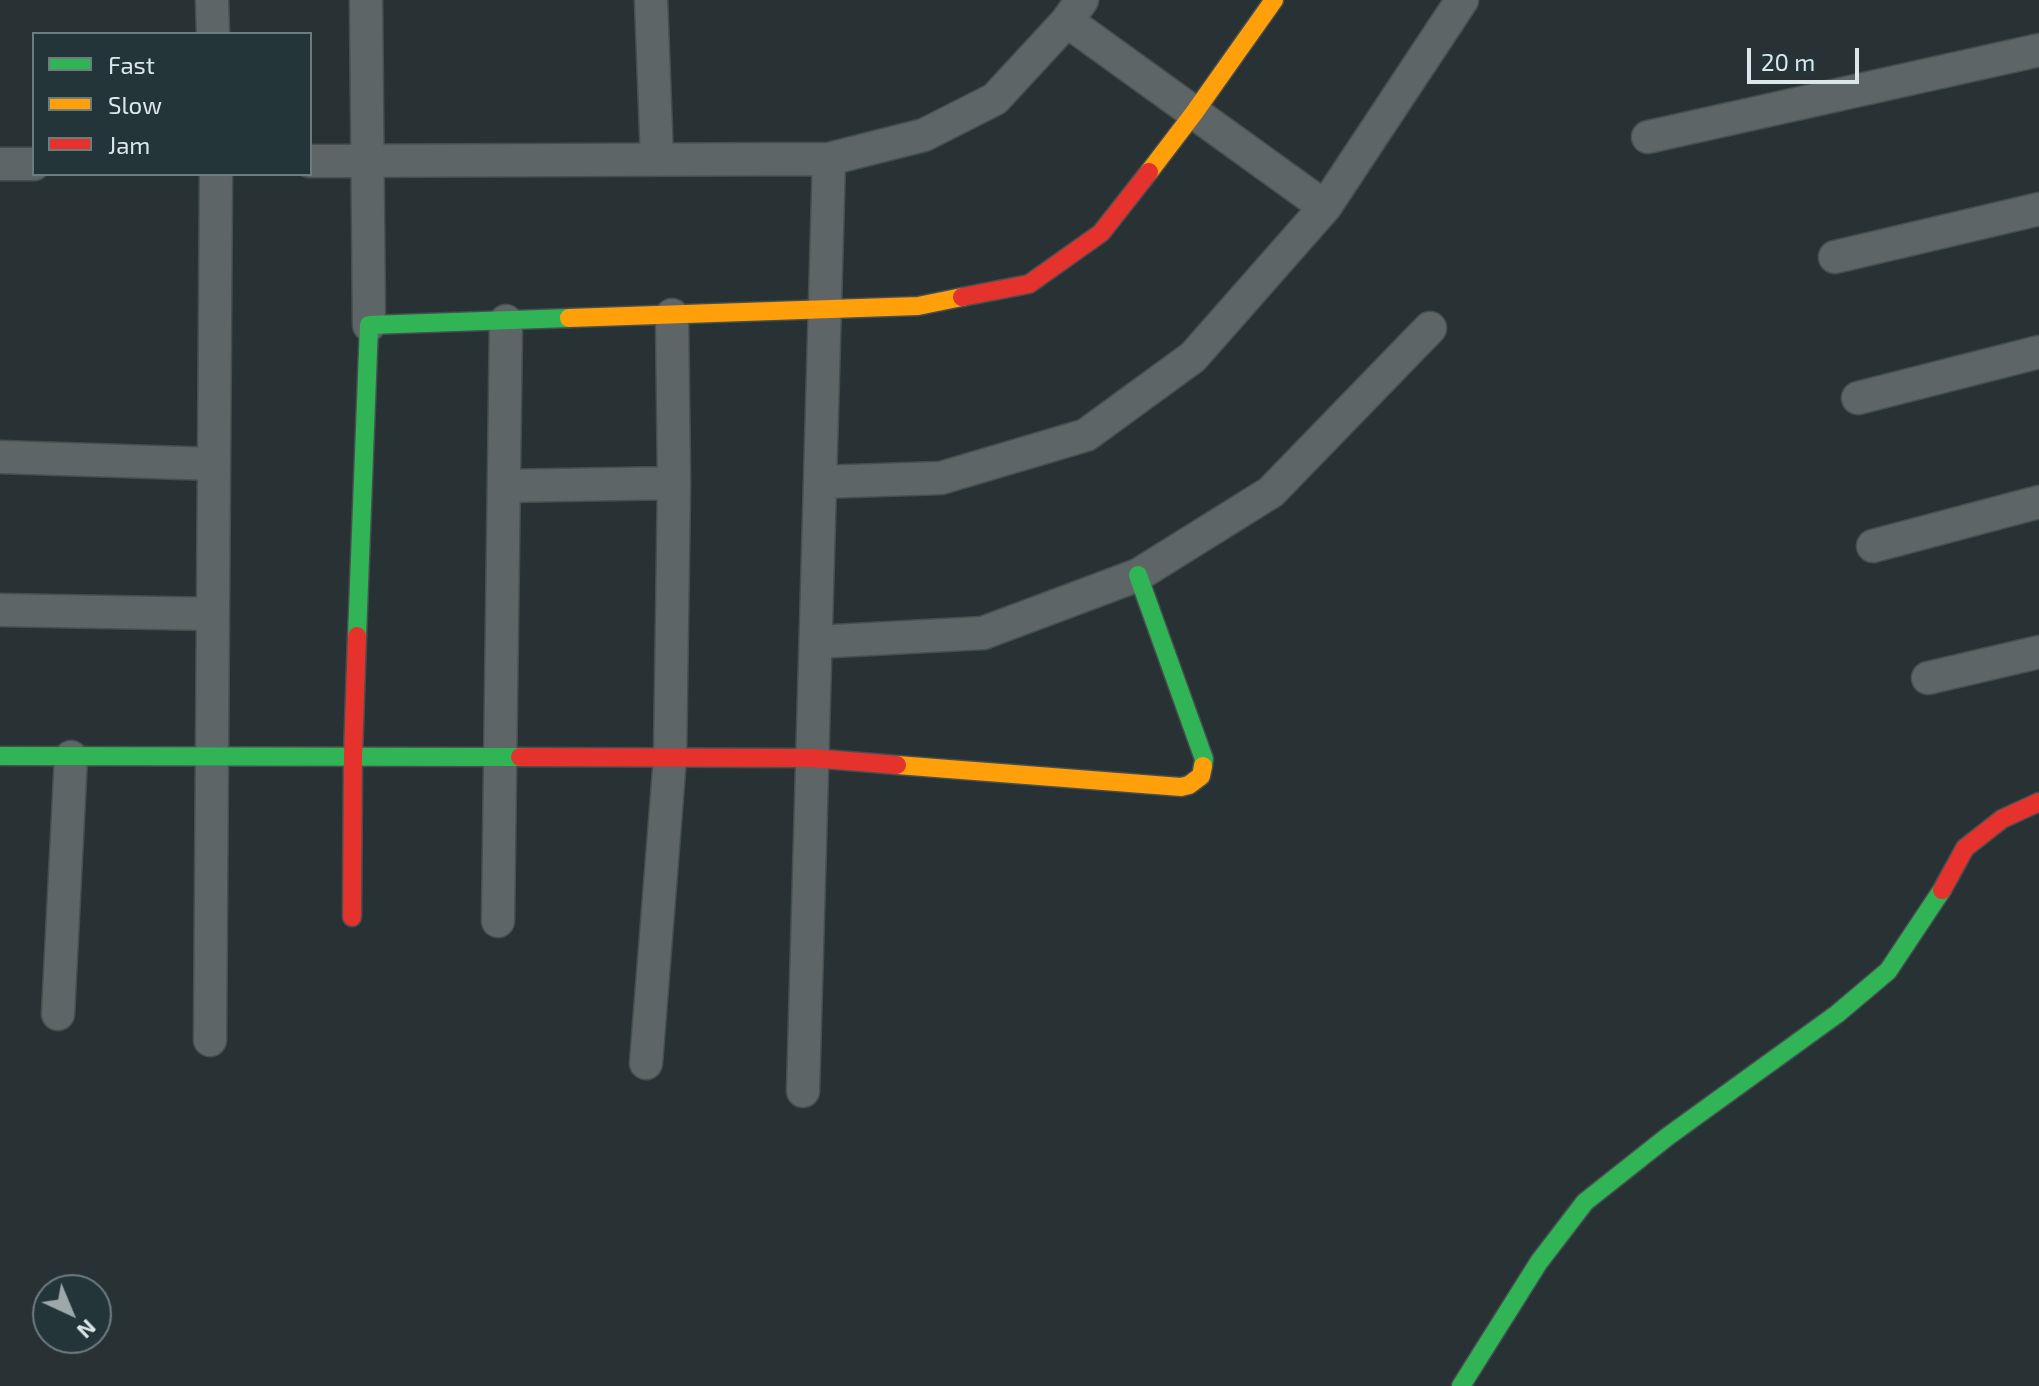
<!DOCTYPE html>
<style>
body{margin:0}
#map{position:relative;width:2039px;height:1386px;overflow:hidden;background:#283234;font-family:"Exo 2",sans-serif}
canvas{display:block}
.legend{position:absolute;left:32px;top:32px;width:280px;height:144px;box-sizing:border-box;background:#233539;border:2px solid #6d7c7f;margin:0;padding:10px 14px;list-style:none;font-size:24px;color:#dce7e9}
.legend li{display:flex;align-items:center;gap:16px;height:40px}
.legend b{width:40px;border:2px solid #6d7c7f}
.north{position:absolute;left:32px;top:1274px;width:80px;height:80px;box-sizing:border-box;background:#233539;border:2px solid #6d7c7f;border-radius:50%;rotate:136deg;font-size:22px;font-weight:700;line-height:32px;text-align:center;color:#dce7e9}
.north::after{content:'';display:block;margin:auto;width:28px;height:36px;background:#9da8aa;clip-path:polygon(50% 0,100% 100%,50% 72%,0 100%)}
.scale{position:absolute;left:1747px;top:48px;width:112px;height:36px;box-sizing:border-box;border:4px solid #dce7e9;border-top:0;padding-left:10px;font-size:24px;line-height:28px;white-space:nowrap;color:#dce7e9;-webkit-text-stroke:6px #233539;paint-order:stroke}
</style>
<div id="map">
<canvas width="2039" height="1386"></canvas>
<ul class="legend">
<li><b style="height:10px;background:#30b455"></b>Fast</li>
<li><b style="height:10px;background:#ff9f0a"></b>Slow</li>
<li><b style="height:10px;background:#e5322d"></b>Jam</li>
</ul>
<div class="north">N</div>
<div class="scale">20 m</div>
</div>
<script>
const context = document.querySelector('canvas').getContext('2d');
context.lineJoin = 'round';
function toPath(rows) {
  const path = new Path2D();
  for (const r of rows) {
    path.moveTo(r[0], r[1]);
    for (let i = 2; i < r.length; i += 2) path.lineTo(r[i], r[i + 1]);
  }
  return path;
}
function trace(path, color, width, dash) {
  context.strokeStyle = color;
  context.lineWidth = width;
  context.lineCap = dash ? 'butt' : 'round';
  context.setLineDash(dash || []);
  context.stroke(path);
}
const street = toPath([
 [212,0,213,34],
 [366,0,369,325],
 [651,0,657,159],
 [1067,21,1325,207],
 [1648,137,2039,50],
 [310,161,829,159,924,135,995,99,1067,21,1082,0],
 [0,164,34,164],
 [1835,257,2039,209],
 [1858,398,2039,352],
 [0,457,214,464],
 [820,482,941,478,1086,435,1193,357,1325,207,1462,0],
 [504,486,674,483],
 [1873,546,2039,502],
 [0,610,213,614],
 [816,642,983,633,1138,575,1271,492,1430,328],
 [1928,678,2039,652],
 [498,921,506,321],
 [58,1014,71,757],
 [210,1040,216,174],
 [646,1063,670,758,674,483,672,315],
 [803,1091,829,159]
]);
const fast = toPath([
 [1138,575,1204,759,1203,766],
 [357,636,369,325,569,318],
 [0,756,520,757],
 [1461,1386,1539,1262,1585,1202,1667,1137,1837,1014,1888,971,1942,890]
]);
const slow = toPath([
 [1149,172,1194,113,1274,0],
 [569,318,918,306,962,297],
 [897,765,1181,787,1189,785,1201,776,1203,766]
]);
const jam = toPath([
 [962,297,1029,284,1101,233,1149,172],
 [520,757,812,758,897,765],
 [1942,890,1965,848,2002,819,2039,802],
 [352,917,353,756,357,636]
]);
trace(street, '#464f50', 35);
trace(fast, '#464f50', 21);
trace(slow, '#464f50', 21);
trace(jam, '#464f50', 21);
trace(street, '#5e6567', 32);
trace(fast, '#30b455', 18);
trace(slow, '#ff9f0a', 18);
trace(jam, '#e5322d', 18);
</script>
